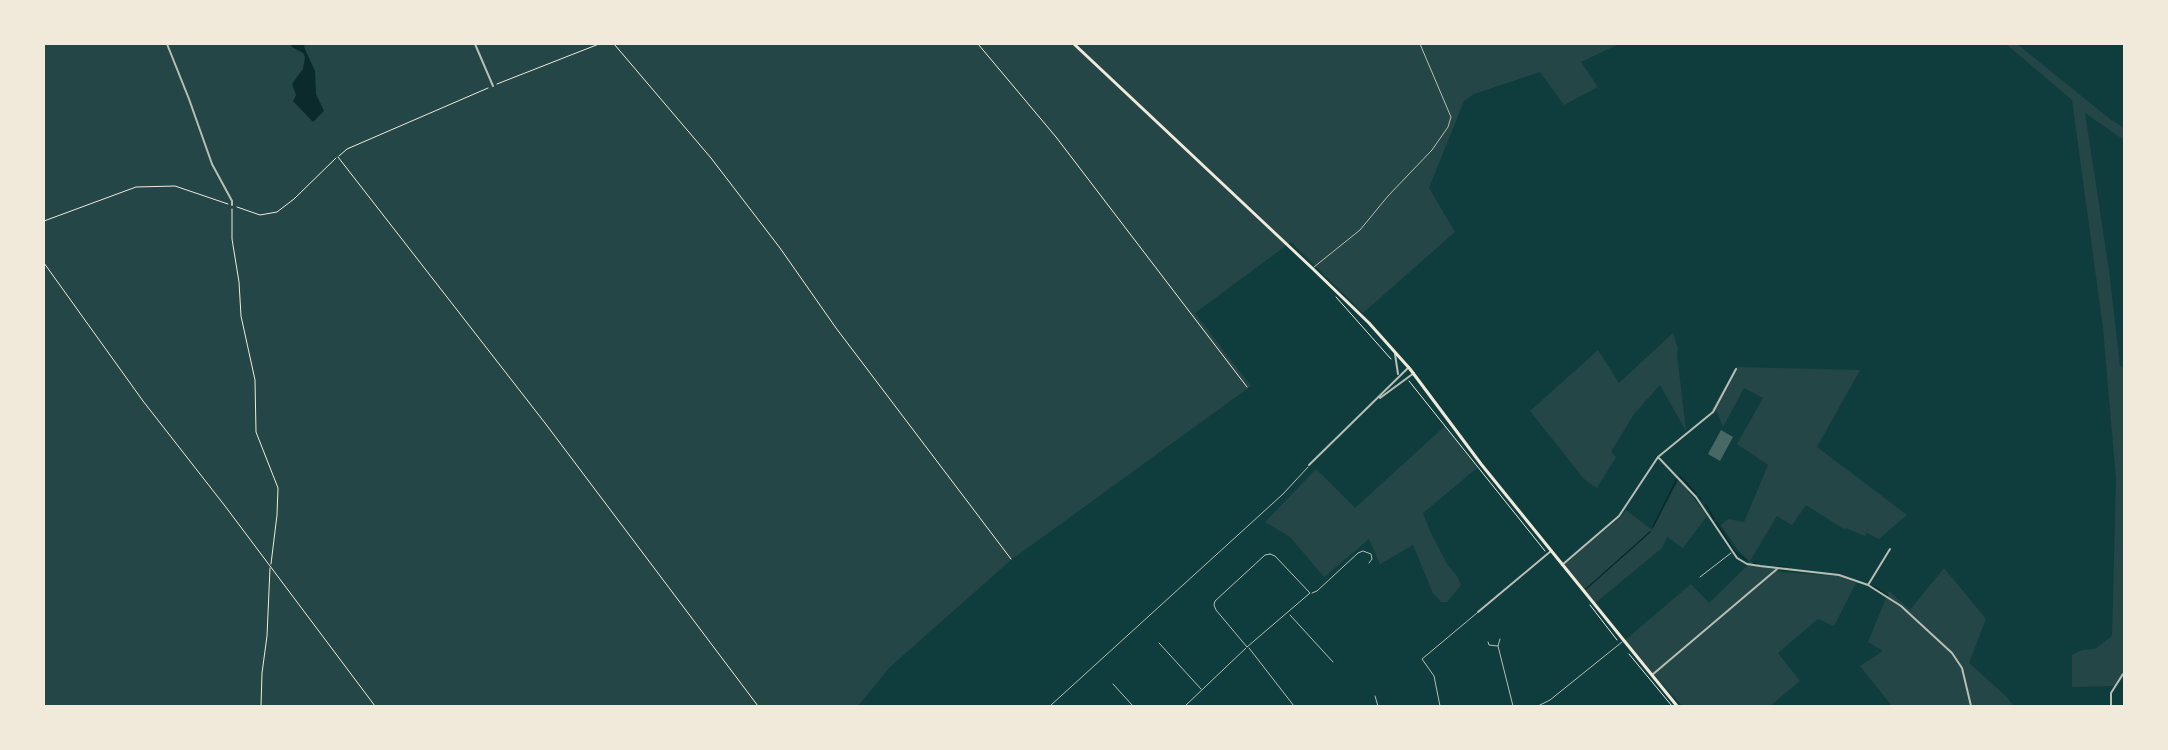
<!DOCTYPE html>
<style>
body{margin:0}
#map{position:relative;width:2168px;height:750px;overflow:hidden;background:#0f3d3e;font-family:Signika,sans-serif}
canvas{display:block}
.frame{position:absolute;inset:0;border:45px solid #f1e9da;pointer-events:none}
</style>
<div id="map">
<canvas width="2168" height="750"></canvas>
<div class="frame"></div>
</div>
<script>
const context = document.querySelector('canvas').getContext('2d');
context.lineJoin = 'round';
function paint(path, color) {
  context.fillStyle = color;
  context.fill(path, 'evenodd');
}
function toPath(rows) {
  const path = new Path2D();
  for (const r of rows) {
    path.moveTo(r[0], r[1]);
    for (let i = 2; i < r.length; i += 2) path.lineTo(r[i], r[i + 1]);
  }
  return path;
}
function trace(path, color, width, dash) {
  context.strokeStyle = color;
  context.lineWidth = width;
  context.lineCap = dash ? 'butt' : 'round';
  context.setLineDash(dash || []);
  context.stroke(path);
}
const green = toPath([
 [44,44,1619,44,1581,62,1598,87,1564,105,1540,72,1474,94,1464,101,1429,188,1455,232,1363,313,1291,242,1195,313,1251,386,1011,560,890,667,858,706,44,706],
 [2006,44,2017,44,2110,119,2124,128,2124,140,2085,113,2109,270,2120,366,2124,367,2124,692,2123,676,2114,686,2072,687,2072,655,2082,650,2095,649,2112,636,2116,479,2103,328,2072,100],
 [1673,333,1678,348,1677,354,1686,431,1660,385,1634,414,1611,452,1616,457,1597,488,1623,507,1584,479,1530,411,1598,350,1619,383],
 [1736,367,1860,370,1817,447,1907,515,1879,539,1867,533,1865,536,1846,528,1844,529,1806,505,1792,525,1777,516,1750,561,1781,572,1838,576,1856,583,1834,626,1818,619,1778,653,1800,681,1770,706,1682,706,1624,641,1691,584,1709,603,1747,566,1749,561,1738,550,1721,525,1728,519,1744,522,1768,465,1737,444,1763,398,1744,388,1723,427,1717,412,1711,411],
 [1445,426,1477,468,1423,513,1430,531,1447,564,1457,576,1461,585,1447,602,1441,602,1433,593,1413,545,1380,564,1369,539,1324,577,1290,537,1265,522,1316,469,1355,508],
 [1679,479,1707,516,1683,548,1667,537,1662,548,1594,604,1562,565,1621,517,1626,510,1652,530],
 [1944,568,1986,619,1969,663,2007,697,2013,706,1974,706,1973,704,1972,706,1892,706,1860,666,1883,651,1868,642,1889,591,1910,610]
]);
const water = toPath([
 [291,44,305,44,304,47,315,71,316,94,324,111,313,122,293,101,296,95,292,84,303,69,305,57,303,53,292,47]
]);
const stream = toPath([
 [1680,476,1689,486],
 [1690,487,1696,494],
 [1699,497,1701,499],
 [1706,505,1714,519],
 [1716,522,1734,551,1746,560],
 [1653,527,1677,479],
 [1753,563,1757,564],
 [1776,567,1784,567],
 [1873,586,1888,596],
 [1586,589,1650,532]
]);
const building = toPath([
 [1721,430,1733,437,1720,461,1708,454]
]);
const path = toPath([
 [614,44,711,158,780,248,836,328,1011,559],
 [978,44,1056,137,1247,387],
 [497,84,599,44],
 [339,156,347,149,488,88],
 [338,157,545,423,758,706],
 [237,207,260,215,277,212,294,199,336,158],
 [232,209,232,239,239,282,241,316,255,380,256,432,278,488,277,515,271,564],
 [44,221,136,187,175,186,228,204],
 [44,263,143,401,225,506,375,706],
 [1336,297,1391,359],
 [1409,381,1545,551],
 [1590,605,1617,640],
 [1629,654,1672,706],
 [261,706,262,673,267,636,270,568]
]);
const service = toPath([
 [1314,267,1360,230,1388,196,1432,150,1448,127,1451,117,1420,44],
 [1270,554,1275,556,1310,593,1247,647,1216,610,1214,605,1215,601,1265,555,1270,554],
 [1700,577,1731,553],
 [1312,593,1317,591,1358,553,1363,551,1371,554,1372,559,1369,563],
 [1290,615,1333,662],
 [1488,642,1489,645,1498,646,1500,639],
 [1159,643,1201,689],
 [1498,646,1513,706],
 [1249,648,1294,706],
 [1113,684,1133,706],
 [1375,696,1378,706],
 [1050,706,1283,494,1308,467],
 [1185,706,1246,648],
 [1440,706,1434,676,1422,659,1477,613],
 [1538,706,1550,700,1622,642]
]);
const minor = toPath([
 [167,44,189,99,212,164,232,201,232,205],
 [475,44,493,86],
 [1658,457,1696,497,1737,558,1747,564,1760,566,1839,575,1868,585,1901,606,1952,653,1962,668,1971,706],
 [1562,565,1619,516,1658,457,1713,412,1736,369],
 [1868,585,1890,549],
 [1478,612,1551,551],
 [1652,675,1777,569],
 [2111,706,2111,693,2123,674]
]);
const tertiary = toPath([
 [1395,354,1398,374],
 [1380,398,1414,373],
 [1309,465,1409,367]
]);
const secondary = toPath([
 [1074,44,1312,268,1369,323,1410,369,1481,464,1677,706]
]);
paint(green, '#244646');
paint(water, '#0a2a2b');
trace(stream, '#0a2a2b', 1.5);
paint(building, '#486865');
trace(path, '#f1e9da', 1);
trace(service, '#b8beb3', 1);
trace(minor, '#b8beb3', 2);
trace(tertiary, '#b8beb3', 2);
trace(secondary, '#f1e9da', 3);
</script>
